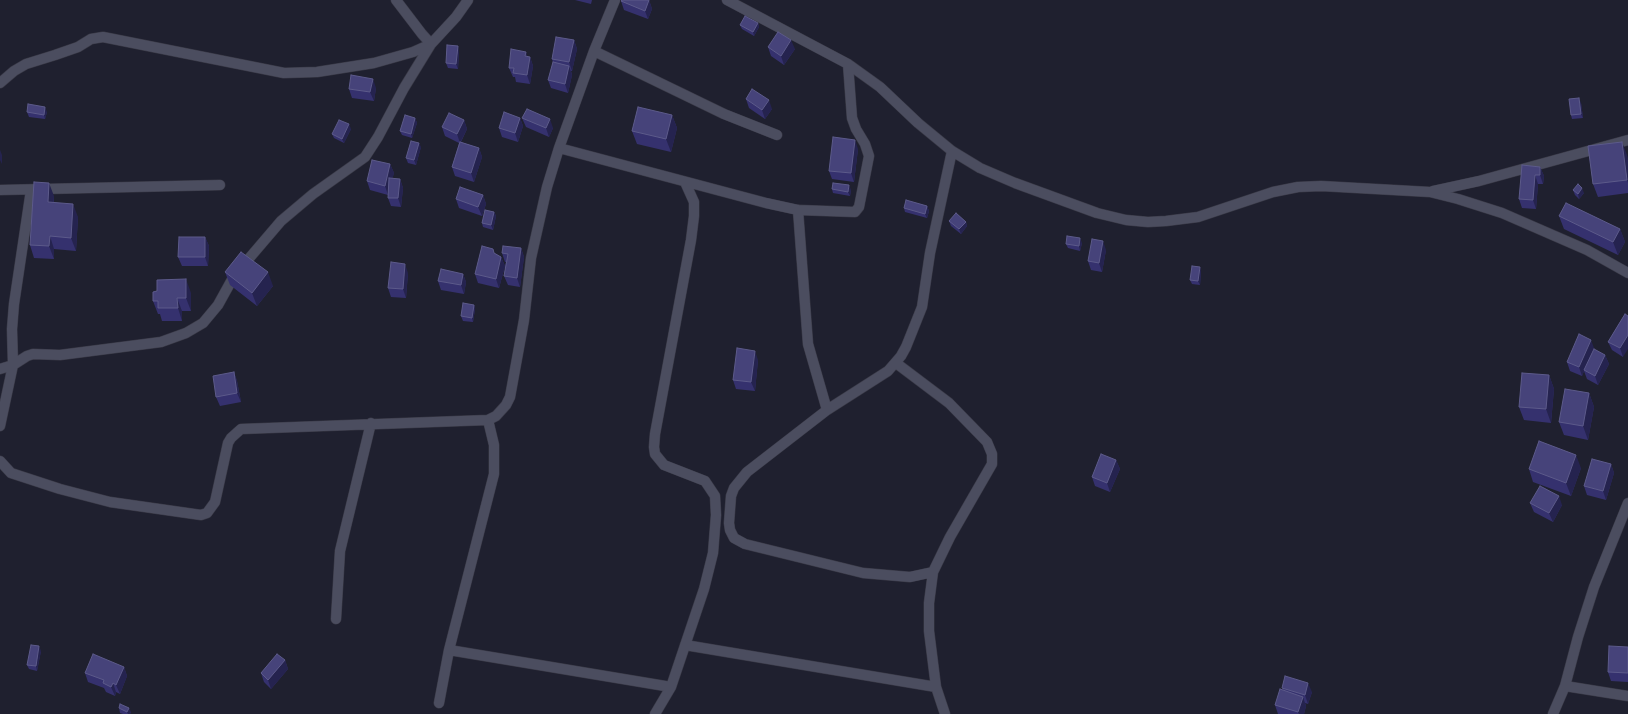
<!DOCTYPE html>
<style>
body{margin:0}
canvas{display:block;background:#1f202f}
</style>
<canvas width="1628" height="714"></canvas>
<script>
const ctx = document.querySelector('canvas').getContext('2d');
ctx.lineJoin = 'round';
function shape(rows) {
  const path = new Path2D();
  for (const r of rows) {
    path.moveTo(r[0], r[1]);
    for (let i = 2; i < r.length; i += 2) path.lineTo(r[i], r[i + 1]);
  }
  return path;
}
function stroke(path, color, width, dash) {
  ctx.strokeStyle = color;
  ctx.lineWidth = width;
  ctx.lineCap = dash ? 'butt' : 'round';
  ctx.setLineDash(dash || []);
  ctx.stroke(path);
}
function paint(path, color) {
  ctx.fillStyle = color;
  ctx.fill(path, 'evenodd');
}
const street = shape([
 [727,0,848,64,880,87,918,123,952,151,980,168,1015,183,1097,213,1126,220,1148,222,1166,221,1198,217,1273,192,1298,187,1321,186,1430,192,1458,199,1502,213,1587,250,1628,273],
 [594,51,724,114,777,135],
 [0,83,14,71,26,64,55,55,78,47,91,39,103,37,284,73,317,72,374,63,413,52,431,44,456,17,468,0],
 [559,148,766,203,798,210,855,212,859,207,869,156,865,144,856,129,852,118,848,64],
 [0,190,220,185],
 [1433,191,1479,181,1628,140],
 [798,210,808,344,827,410],
 [896,363,949,403,987,442,992,454,992,464,950,537,933,572,929,603,929,631,936,687,945,714],
 [0,369,13,365,27,356,33,354,60,355,161,342,186,333,203,323,218,305,234,276,281,221,313,194,365,157,378,137,404,88,431,44,422,34,396,0],
 [0,426,13,365,12,329,14,304,31,190],
 [0,461,11,473,60,489,110,502,201,515,207,513,215,502,228,443,231,438,241,429,488,420,496,416,506,405,510,397,524,320,531,258,547,187,559,148,594,51,615,0],
 [933,572,910,577,863,573,745,544,734,538,730,530,729,523,731,496,734,488,747,472,827,410,888,371,901,356,906,347,922,307,930,253,952,151],
 [336,619,340,551,371,423],
 [685,645,936,687],
 [449,650,671,687],
 [1565,686,1628,696],
 [439,703,449,650,494,474,494,445,488,420],
 [655,714,671,687,704,589,713,553,716,515,715,496,705,481,664,465,655,454,654,447,655,434,691,240,694,216,694,202,685,182],
 [1553,714,1565,686,1578,637,1594,587,1628,503]
]);
const wall = shape([
 [575,0,592,0,591,4],
 [649,0,652,9,648,19,624,10,621,1],
 [758,23,759,27,754,36,742,29,740,25],
 [574,40,577,49,572,71,571,71,572,75,568,93,551,88,548,80,553,62,552,59],
 [768,47,795,49,784,65,771,56],
 [459,51,458,69,448,68,446,63],
 [530,57,533,66,530,84,516,82,515,77,513,77,509,68],
 [376,88,374,101,352,98,349,89],
 [746,99,772,109,765,119,749,108],
 [1581,103,1583,118,1572,119,1571,115],
 [27,112,47,112,45,119,29,117],
 [672,115,677,128,671,152,637,144,632,131],
 [415,118,417,123,412,138,402,135,400,131],
 [520,118,523,126,518,142,502,137,499,128],
 [522,118,553,128,549,137,526,127],
 [464,120,467,129,461,142,479,148,482,157,474,182,455,176,452,167,459,143,445,136,442,127],
 [351,129,344,143,334,138,332,134],
 [421,147,416,165,408,163,406,158],
 [858,149,854,182,832,179,829,171],
 [1627,155,1628,165,1628,193,1598,197,1593,184],
 [390,164,394,173,392,179,400,179,403,188,401,207,391,206,388,198,388,195,370,190,367,181],
 [1540,167,1544,176,1543,184,1538,184,1536,209,1522,208,1519,199],
 [832,189,851,190,850,196,833,193],
 [1573,190,1584,193,1579,199,1575,195],
 [483,195,486,204,482,216,459,208,456,199],
 [54,196,54,203,78,217,76,251,54,249,54,259,34,258,30,245],
 [927,206,929,211,927,218,905,212,904,208],
 [494,212,496,216,493,230,483,227,482,223],
 [1559,216,1620,229,1625,242,1618,255,1564,229],
 [949,221,966,222,967,226,961,234,951,226],
 [205,237,209,246,208,266,182,266,178,257],
 [1082,243,1080,251,1068,248,1066,244],
 [521,248,524,257,520,287,508,285,504,276,506,262,505,262,502,253],
 [1106,250,1102,272,1091,270,1088,261],
 [494,253,501,257,505,266,499,288,478,283,475,274],
 [1201,271,1200,285,1192,284,1190,280],
 [225,272,273,286,257,306,230,285],
 [408,273,406,298,391,297,388,288],
 [463,274,466,282,464,294,441,290,438,281],
 [191,293,191,311,182,311,182,321,162,321,160,314,158,314,153,301],
 [474,305,475,309,473,322,463,321,461,316],
 [1625,314,1623,357,1612,350,1608,342],
 [1594,348,1590,358,1605,355,1609,364,1598,385,1587,379,1584,371,1582,376,1570,371,1567,362],
 [758,360,755,391,736,389,733,380],
 [234,372,237,381,241,402,220,406,216,397],
 [1549,375,1554,389,1551,423,1524,420,1519,407],
 [1589,393,1594,407,1588,440,1564,435,1559,422],
 [1116,460,1120,469,1110,492,1095,486,1092,477],
 [1611,464,1614,473,1606,500,1587,495,1584,486],
 [1581,468,1571,496,1533,482,1529,469],
 [1530,503,1562,505,1553,522,1534,512],
 [1628,647,1628,682,1611,681,1608,672],
 [41,651,37,671,29,669,27,665],
 [285,660,288,669,271,689,264,682,261,673],
 [124,667,127,676,120,694,116,692,115,696,106,692,104,688,88,682,85,673],
 [1282,688,1312,692,1308,704,1305,703,1306,706,1304,714,1278,714,1275,705,1283,690],
 [119,708,131,712,130,714,123,714,120,713]
]);
const shadedWall = shape([
 [649,0,652,9,648,19,645,11],
 [758,23,759,27,754,36,753,32],
 [574,40,577,49,572,71,569,62],
 [791,40,795,49,784,65,781,56],
 [458,46,459,51,458,69,456,64],
 [526,52,529,61,530,57,533,66,530,84,527,75,525,56],
 [569,66,572,75,568,93,565,84],
 [373,79,376,88,374,101,370,92],
 [1579,98,1581,103,1583,118,1581,114],
 [769,100,772,109,765,119,762,110],
 [45,107,47,112,45,119,44,115],
 [672,115,677,128,671,152,666,139],
 [415,118,417,123,412,138,411,134],
 [520,118,523,126,518,142,515,133],
 [550,119,553,128,549,137,546,128],
 [464,120,467,129,460,143,457,134],
 [349,124,351,129,344,143,342,139],
 [855,140,858,149,854,182,851,173],
 [1622,142,1627,155,1628,165,1628,183,1627,180],
 [419,143,421,147,416,165,414,160],
 [479,148,482,157,474,182,471,173],
 [0,150,2,155,2,164,0,160],
 [390,164,394,173,388,195,385,186],
 [1540,167,1544,176,1543,184,1540,175],
 [1535,175,1538,184,1536,209,1533,200],
 [400,179,403,188,401,207,398,198],
 [49,183,54,196,53,216,48,202],
 [849,185,851,190,850,196,848,192],
 [1582,188,1584,193,1579,199,1578,194],
 [483,195,486,204,482,216,478,207],
 [73,204,78,217,76,251,71,238],
 [927,206,929,211,927,218,925,214],
 [494,212,496,216,493,230,491,225],
 [966,222,967,226,961,234,959,229],
 [1620,229,1625,242,1618,255,1613,242],
 [50,236,54,249,54,259,49,246],
 [205,237,209,246,208,266,205,257],
 [1080,238,1082,243,1080,251,1079,246],
 [1103,241,1106,250,1102,272,1099,263],
 [521,248,524,257,520,287,517,278],
 [501,257,505,266,499,288,496,279],
 [405,264,408,273,406,298,403,289],
 [1200,267,1201,271,1200,285,1198,281],
 [268,272,273,286,257,306,252,293],
 [463,274,466,282,464,294,461,285],
 [186,279,191,293,191,311,186,298],
 [177,298,182,311,182,321,178,308],
 [474,305,475,309,473,322,472,318],
 [1628,335,1628,349,1623,357,1620,348],
 [1591,340,1594,348,1582,376,1579,367],
 [755,351,758,360,755,391,751,382],
 [1605,355,1609,364,1598,385,1595,376],
 [234,372,237,381,241,402,237,393],
 [1549,375,1554,389,1551,423,1546,409],
 [1589,393,1594,407,1588,440,1583,426],
 [1576,455,1581,468,1571,496,1566,483],
 [1116,460,1120,469,1110,492,1107,483],
 [1611,464,1614,473,1606,500,1603,491],
 [1559,496,1562,505,1553,522,1549,513],
 [39,646,41,651,37,671,36,666],
 [285,660,288,669,271,689,268,680],
 [124,667,127,676,120,694,116,685],
 [113,683,116,692,115,696,111,687],
 [1308,683,1312,692,1308,704,1305,695],
 [1303,697,1306,706,1304,714,1299,714,1298,712],
 [129,708,131,712,130,714,128,714,127,712]
]);
const building = shape([
 [622,0,649,0,645,11,621,1,622,0],
 [745,16,758,23,753,32,740,25,745,16],
 [778,32,791,40,781,56,768,47,778,32],
 [556,37,574,40,569,62,552,59,556,37],
 [447,45,458,46,456,64,446,63,447,45],
 [511,49,526,52,525,56,530,57,527,75,513,73,514,68,509,68,511,49],
 [553,62,569,66,565,84,548,80,553,62],
 [351,75,373,79,370,92,349,89,351,75],
 [752,89,769,100,762,110,746,99,752,89],
 [1579,98,1581,114,1571,115,1569,99,1579,98],
 [28,104,45,107,44,115,27,112,28,104],
 [638,107,672,115,666,139,632,131,638,107],
 [527,109,550,119,546,128,522,118,527,109],
 [504,112,520,118,515,133,499,128,504,112],
 [449,113,464,120,457,134,442,127,449,113],
 [405,115,415,118,411,134,400,131,405,115],
 [339,120,349,124,342,139,332,134,339,120],
 [833,137,855,140,851,173,829,171,833,137],
 [411,141,419,143,414,160,406,158,411,141],
 [460,142,479,148,471,173,452,167,460,142],
 [1622,142,1627,180,1593,184,1588,146,1622,142],
 [372,160,390,164,385,186,367,181,372,160],
 [1522,165,1540,167,1540,175,1535,175,1533,200,1519,199,1522,165],
 [389,178,400,179,398,198,388,198,389,178],
 [34,182,49,183,48,202,73,204,71,238,50,236,49,246,30,245,34,182],
 [833,183,849,185,848,192,832,189,833,183],
 [1578,184,1582,188,1578,194,1573,190,1578,184],
 [460,187,483,195,478,207,456,199,460,187],
 [906,200,927,206,925,214,904,208,906,200],
 [1566,203,1620,229,1613,242,1559,216,1566,203],
 [485,210,494,212,491,225,482,223,485,210],
 [956,213,966,222,959,229,949,221,956,213],
 [1067,236,1080,238,1079,246,1066,244,1067,236],
 [179,237,205,237,205,257,178,257,179,237],
 [1092,239,1103,241,1099,263,1088,261,1092,239],
 [482,246,493,249,494,253,501,257,496,279,475,274,482,246],
 [503,246,521,248,517,278,504,276,508,254,502,253,503,246],
 [241,252,268,272,252,293,225,272,241,252],
 [391,262,405,264,403,289,388,288,391,262],
 [1192,266,1200,267,1198,281,1190,280,1192,266],
 [441,269,463,274,461,285,438,281,441,269],
 [186,279,186,298,177,298,178,308,158,308,158,301,153,301,153,292,157,291,157,280,186,279],
 [463,303,474,305,472,318,461,316,463,303],
 [1625,314,1628,316,1628,335,1620,348,1608,342,1625,314],
 [1579,334,1591,340,1579,367,1567,362,1579,334],
 [737,348,755,351,751,382,733,380,737,348],
 [1594,349,1605,355,1595,376,1584,370,1594,349],
 [234,372,237,393,216,397,213,376,234,372],
 [1522,373,1549,375,1546,409,1519,407,1522,373],
 [1565,389,1589,393,1583,426,1559,422,1565,389],
 [1539,441,1576,455,1566,483,1529,469,1539,441],
 [1101,454,1116,460,1107,483,1092,477,1101,454],
 [1592,459,1611,464,1603,491,1584,486,1592,459],
 [1540,486,1559,496,1549,513,1530,503,1540,486],
 [31,645,39,646,36,666,27,665,31,645],
 [1609,646,1628,647,1628,673,1608,672,1609,646],
 [93,654,124,667,116,685,113,683,111,687,103,683,104,680,85,673,93,654],
 [277,654,285,660,268,680,261,673,277,654],
 [1285,676,1308,683,1305,695,1282,688,1285,676],
 [1280,689,1303,697,1298,712,1275,705,1280,689],
 [120,704,129,708,127,712,119,708,120,704]
]);
stroke(street, '#3a3a47', 11);
stroke(street, '#4b4d5f', 10);
paint(wall, '#35316e');
paint(shadedWall, '#25234f');
paint(building, '#46437a');
stroke(building, '#5c5a8a', 1);
</script>
